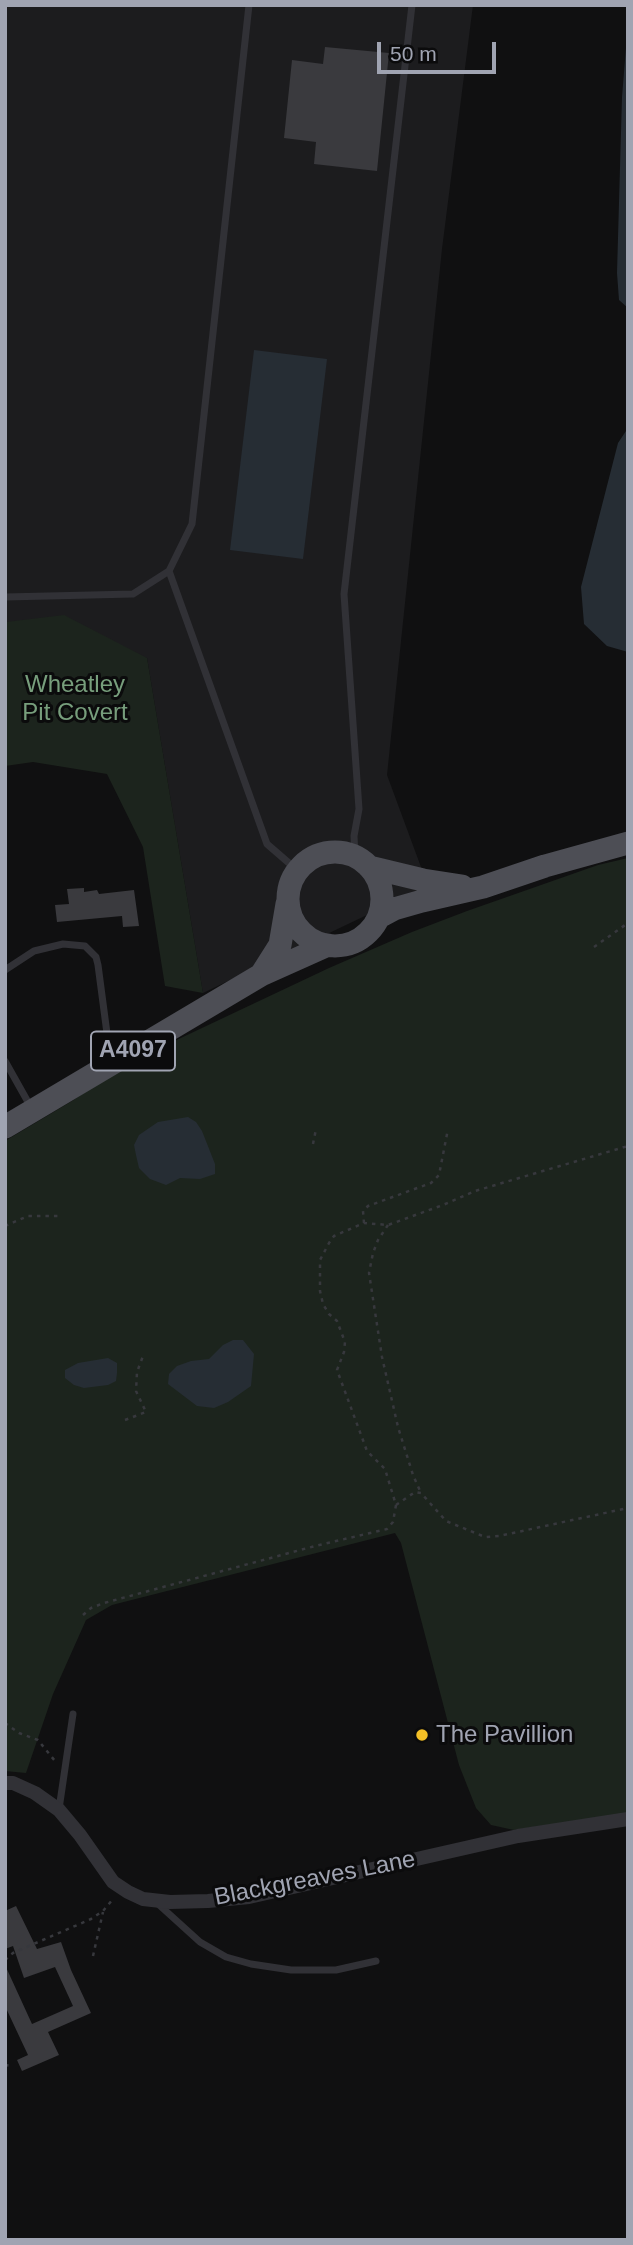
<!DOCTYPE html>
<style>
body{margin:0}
#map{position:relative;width:633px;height:2245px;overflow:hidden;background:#101011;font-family:Helvetica,sans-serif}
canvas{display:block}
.frame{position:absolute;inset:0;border:7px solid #a0a4b2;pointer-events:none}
.scale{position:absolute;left:377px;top:42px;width:119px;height:32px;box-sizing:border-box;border:4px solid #a0a4b2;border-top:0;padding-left:9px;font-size:21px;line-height:24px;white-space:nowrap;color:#a0a4b2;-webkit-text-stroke:5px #0b0b0c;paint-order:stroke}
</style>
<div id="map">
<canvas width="633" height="2245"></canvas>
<div class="frame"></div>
<div class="scale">50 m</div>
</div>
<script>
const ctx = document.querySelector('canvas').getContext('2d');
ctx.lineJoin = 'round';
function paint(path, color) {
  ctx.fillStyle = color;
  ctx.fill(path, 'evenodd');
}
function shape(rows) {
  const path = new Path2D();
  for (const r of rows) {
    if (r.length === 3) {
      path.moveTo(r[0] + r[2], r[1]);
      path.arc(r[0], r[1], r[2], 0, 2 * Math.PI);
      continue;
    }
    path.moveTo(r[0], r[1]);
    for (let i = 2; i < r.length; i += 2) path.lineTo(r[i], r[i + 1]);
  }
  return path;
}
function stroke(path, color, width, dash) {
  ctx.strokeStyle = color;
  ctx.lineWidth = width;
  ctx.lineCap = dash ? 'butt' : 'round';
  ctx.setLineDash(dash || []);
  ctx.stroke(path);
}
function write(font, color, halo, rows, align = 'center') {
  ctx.font = font + ' Helvetica,sans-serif';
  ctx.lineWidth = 6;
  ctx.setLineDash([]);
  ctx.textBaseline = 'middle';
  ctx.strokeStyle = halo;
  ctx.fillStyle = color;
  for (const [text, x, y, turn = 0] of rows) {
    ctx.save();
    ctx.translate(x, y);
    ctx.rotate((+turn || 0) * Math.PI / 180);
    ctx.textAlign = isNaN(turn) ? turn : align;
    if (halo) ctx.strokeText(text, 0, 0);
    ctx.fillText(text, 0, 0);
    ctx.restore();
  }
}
const built = shape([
 [5,5,473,5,442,249,387,775,428,886,203,993,147,658,5,640]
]);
const green = shape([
 [64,615,147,658,203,993,165,986,143,847,107,774,33,762,5,766,6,622],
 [628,858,628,1813,514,1830,491,1825,476,1808,459,1765,401,1543,395,1533,112,1605,86,1620,53,1694,26,1773,5,1771,5,1141,72,1101,130,1062,329,968,412,932,467,911,598,865]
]);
const water = shape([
 [628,23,628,308,619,300,617,273,622,97],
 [254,350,327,359,303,559,230,550],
 [628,428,628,652,607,646,584,624,581,587,618,443],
 [188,1117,196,1122,202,1131,215,1164,215,1174,200,1179,180,1178,166,1185,150,1179,139,1168,136,1155,134,1145,139,1135,158,1122],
 [233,1340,243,1340,254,1354,251,1386,228,1402,214,1408,197,1406,168,1384,169,1374,177,1366,191,1361,209,1359,223,1345],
 [108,1358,117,1363,117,1373,116,1381,108,1385,84,1388,74,1385,65,1378,65,1370,78,1363]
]);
const building = shape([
 [325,47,389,53,377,171,314,164,316,142,284,138,292,60,323,64],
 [84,888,84,892,97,890,99,894,134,890,139,926,123,927,122,916,57,922,55,905,69,904,67,889],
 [16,1906,37,1949,61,1942,71,1970,91,2013,48,2032,59,2055,22,2071,17,2060,28,2055,5,2006,5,1965,32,2024,73,2006,55,1967,24,1978,13,1946,5,1949,5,1911]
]);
const path = shape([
 [594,947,628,923],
 [313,1144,316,1129],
 [364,1223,363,1211,368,1206,431,1183,439,1175,448,1129],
 [388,1225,378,1240,373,1253,369,1273,382,1357,398,1427,413,1475,421,1493],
 [5,1226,28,1216,61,1216],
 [125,1420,146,1412,136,1391,137,1372,143,1356],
 [396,1505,415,1492,421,1493,446,1521,485,1537,499,1536,628,1508],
 [83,1615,91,1608,104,1603,315,1546,387,1529,393,1522,396,1505,385,1469,367,1451,337,1370,344,1352,345,1342,337,1321,329,1314,323,1304,320,1291,320,1260,329,1243,334,1236,364,1223,388,1225,443,1205,475,1191,628,1146],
 [5,1723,19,1733,38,1740,55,1761],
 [93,1956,103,1912],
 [5,1960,13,1953,91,1919,103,1911,113,1899],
 [5,2065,13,2066]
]);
const service = shape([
 [169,571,267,844,297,870],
 [5,597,133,594,169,571,192,524,249,5],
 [355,856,354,836,359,809,344,594,412,5],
 [5,970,34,951,63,944,85,946,96,957,98,965,108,1041,112,1058],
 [5,1061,28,1102,32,1105],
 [59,1809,73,1714],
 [157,1903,200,1942,226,1957,251,1964,291,1970,336,1970,376,1961]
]);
const minor = shape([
 [5,1783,13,1783,35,1793,59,1810,80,1835,113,1882,128,1892,143,1899,170,1902,208,1901,249,1897,518,1836,628,1819]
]);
const primary = shape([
 [335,899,47],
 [369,867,423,880,462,886],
 [379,917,394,909,422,901,483,887,545,866,628,843],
 [261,975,280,945,287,904],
 [5,1127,261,975,328,945]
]);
const markers = [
 [422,1735,7,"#f3bf26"]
];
const shields = [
 [133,1051,84]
];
const shieldNames = [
 ["A4097",133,1051]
];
const parkNames = [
 ["Wheatley",75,685],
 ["Pit Covert",75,713]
];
const poiNames = [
 ["The Pavillion",436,1735]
];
const streetNames = [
 ["Blackgreaves Lane",315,1879,-11]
];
paint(built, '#1c1c1e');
paint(green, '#1c241d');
paint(water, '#262d34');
paint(building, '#3a3a3e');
stroke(path, '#37383d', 2.5, [3.5, 5]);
stroke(service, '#313136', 7);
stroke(minor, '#313136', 14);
stroke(primary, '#4d4e55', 23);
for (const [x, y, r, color] of markers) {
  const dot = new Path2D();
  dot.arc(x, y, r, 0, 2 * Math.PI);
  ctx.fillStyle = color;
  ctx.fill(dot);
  stroke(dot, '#0b0b0c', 2.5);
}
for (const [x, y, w] of shields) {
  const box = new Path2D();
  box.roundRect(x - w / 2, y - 19.5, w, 39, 5);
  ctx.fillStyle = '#0b0b0c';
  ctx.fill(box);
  stroke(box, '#a0a4b2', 2);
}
write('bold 23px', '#a0a4b2', null, shieldNames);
write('24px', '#779e7c', '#0b0b0c', parkNames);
write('24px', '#a0a4b2', '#0b0b0c', poiNames, 'left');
write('24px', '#a0a4b2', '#0b0b0c', streetNames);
</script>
